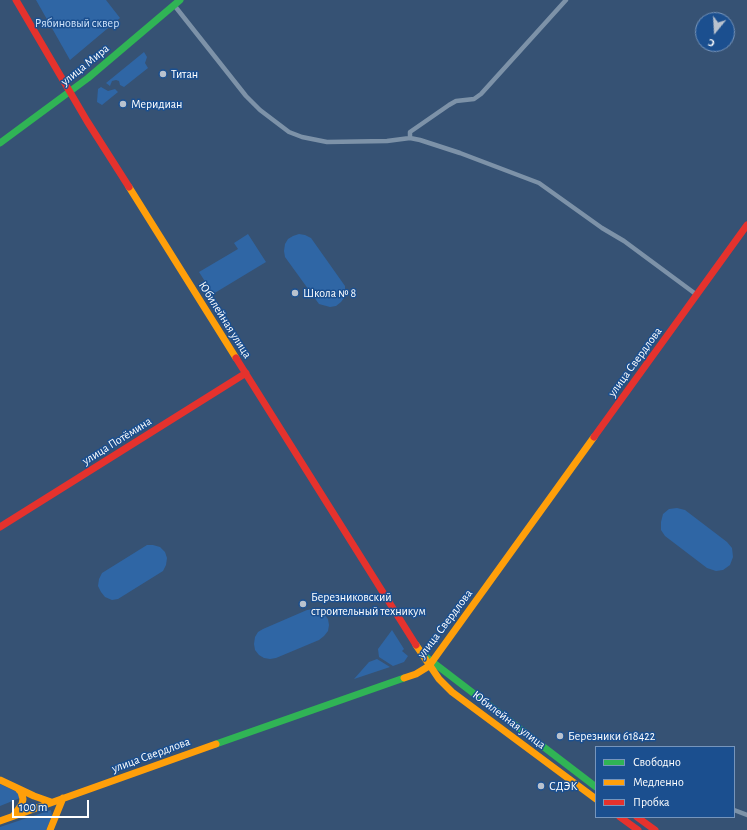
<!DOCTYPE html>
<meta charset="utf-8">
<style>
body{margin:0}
#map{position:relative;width:747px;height:830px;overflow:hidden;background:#365274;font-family:"Alegreya Sans",sans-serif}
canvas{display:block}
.legend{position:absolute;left:595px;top:746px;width:140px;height:72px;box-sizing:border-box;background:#1b4f8f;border:1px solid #7695bc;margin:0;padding:5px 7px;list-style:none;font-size:12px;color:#fff}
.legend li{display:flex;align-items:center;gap:8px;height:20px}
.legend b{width:20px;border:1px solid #7695bc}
.north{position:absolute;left:695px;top:12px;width:40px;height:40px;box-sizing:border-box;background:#1b4f8f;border:1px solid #7695bc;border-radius:50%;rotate:198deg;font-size:11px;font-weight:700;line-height:16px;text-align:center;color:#fff}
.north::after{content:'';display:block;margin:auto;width:14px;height:18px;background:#b9c2ce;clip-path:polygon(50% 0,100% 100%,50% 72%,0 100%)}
.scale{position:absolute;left:12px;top:800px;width:77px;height:18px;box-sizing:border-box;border:2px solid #fff;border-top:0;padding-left:5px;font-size:12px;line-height:14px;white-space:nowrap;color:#fff;-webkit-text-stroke:3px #1b4f8f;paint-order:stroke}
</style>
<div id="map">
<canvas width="747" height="830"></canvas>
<ul class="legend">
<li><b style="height:5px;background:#30b455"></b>Свободно</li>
<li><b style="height:5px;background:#ff9f0a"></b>Медленно</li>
<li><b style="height:5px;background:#e5322d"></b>Пробка</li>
</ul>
<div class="north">С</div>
<div class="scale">100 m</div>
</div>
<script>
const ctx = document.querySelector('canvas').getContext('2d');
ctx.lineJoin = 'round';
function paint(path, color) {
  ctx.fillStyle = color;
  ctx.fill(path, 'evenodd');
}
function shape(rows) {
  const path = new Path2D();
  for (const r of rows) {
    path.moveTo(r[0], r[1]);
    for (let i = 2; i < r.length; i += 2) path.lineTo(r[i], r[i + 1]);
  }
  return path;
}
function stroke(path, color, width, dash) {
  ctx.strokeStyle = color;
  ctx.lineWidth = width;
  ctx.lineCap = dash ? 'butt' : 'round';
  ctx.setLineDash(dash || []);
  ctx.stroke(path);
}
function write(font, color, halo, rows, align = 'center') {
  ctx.font = font + ' "Alegreya Sans",sans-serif';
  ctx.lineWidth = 3;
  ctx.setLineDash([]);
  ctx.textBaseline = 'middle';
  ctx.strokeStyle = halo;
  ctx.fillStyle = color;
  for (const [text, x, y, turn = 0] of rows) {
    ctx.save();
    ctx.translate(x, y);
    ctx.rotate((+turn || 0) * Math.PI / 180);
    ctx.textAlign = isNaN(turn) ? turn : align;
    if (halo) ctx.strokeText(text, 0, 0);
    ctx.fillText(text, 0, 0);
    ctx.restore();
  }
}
const green = shape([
 [36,0,106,0,120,18,70,60],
 [144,52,147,57,145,63,148,68,124,87,120,85,119,81,116,80,112,81,110,86,106,83],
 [101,87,108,91,115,89,118,92,102,105,97,102,98,89],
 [248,234,266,262,213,294,199,272,238,249,234,243],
 [299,234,305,235,311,238,345,286,345,292,344,298,341,302,336,306,330,307,319,304,285,257,284,251,285,244,288,239,293,236],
 [677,508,685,510,727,542,732,548,733,557,730,565,723,570,716,571,707,568,665,536,661,530,661,522,663,514,669,509],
 [147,545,153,545,160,547,165,552,167,558,166,565,163,571,118,599,112,600,105,597,101,592,98,586,99,579,102,573],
 [313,609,319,610,324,614,328,619,329,625,328,631,324,636,319,640,276,658,270,659,264,658,259,655,255,650,254,644,255,637,258,632,263,629,307,610],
 [392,630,404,649,402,651,408,656,404,662,393,666,379,657,378,649],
 [377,659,390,667,354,679,369,662],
 [0,784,19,793,20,798,0,806],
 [51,810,52,816,46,830,0,830,0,827]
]);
const street = shape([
 [174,5,246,96,260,110,289,132,302,137,327,142,387,141,410,138,420,140,460,153,539,183,602,228,624,241,697,295],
 [410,138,410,132,449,105,456,101,474,99,481,94,566,0],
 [734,810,747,815]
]);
const fast = shape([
 [0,143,88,78,180,0],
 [426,657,596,787],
 [216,744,404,678]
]);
const slow = shape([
 [129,187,236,358],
 [416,645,439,679,452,692,596,799],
 [404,678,416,674,429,666,594,437],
 [0,780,34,796,51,802],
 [14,815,22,804,23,799,21,792,19,790],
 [0,821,216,744],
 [50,830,63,798]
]);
const jam = shape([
 [16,0,87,121,129,187],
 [236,358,416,645],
 [594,437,747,225],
 [0,527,246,373],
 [620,817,638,830],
 [637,817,655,830]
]);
const markers = [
 [163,74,4,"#b9c2ce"],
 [123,104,4,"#b9c2ce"],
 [295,293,4,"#b9c2ce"],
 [303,604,4,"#b9c2ce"],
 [560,736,4,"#b9c2ce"],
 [541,786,4,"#b9c2ce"]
];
const parkNames = [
 ["Рябиновый сквер",77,23]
];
const streetNames = [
 ["улица Мира",85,65,-39],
 ["Юбилейная улица",225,320,58],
 ["улица Свердлова",635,362,-54],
 ["улица Потёмина",117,441,-32],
 ["улица Свердлова",445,624,-53],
 ["Юбилейная улица",509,720,37],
 ["улица Свердлова",151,755,-20]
];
const poiNames = [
 ["Титан",171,74],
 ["Меридиан",131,104],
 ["Школа № 8",303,293],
 ["Березниковский",311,597],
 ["строительный техникум",311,611],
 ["Березники 618422",568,736],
 ["СДЭК",549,786]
];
paint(green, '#2f66a5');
stroke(street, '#7d92a8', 4.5);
stroke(fast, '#30b455', 7);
stroke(slow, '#ff9f0a', 7);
stroke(jam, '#e5322d', 7);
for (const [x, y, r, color] of markers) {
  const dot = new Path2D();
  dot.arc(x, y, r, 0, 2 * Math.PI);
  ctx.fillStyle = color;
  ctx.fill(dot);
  stroke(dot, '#1b4f8f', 1.5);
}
write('12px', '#cfe3fa', '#1b4f8f', parkNames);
write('12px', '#fff', '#1b4f8f', streetNames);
write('12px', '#fff', '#1b4f8f', poiNames, 'left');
</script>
